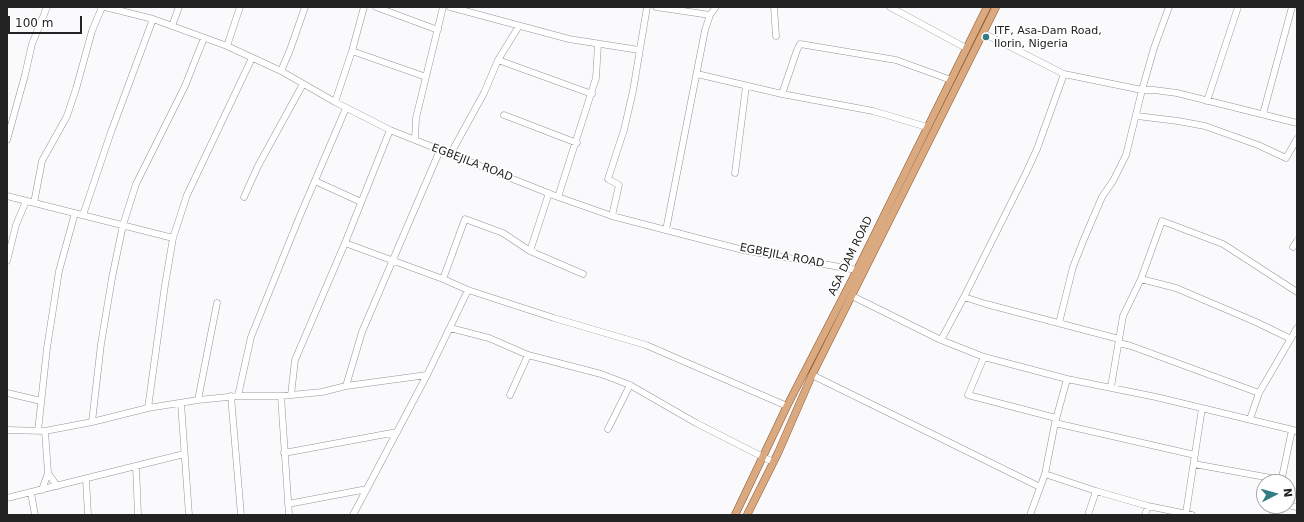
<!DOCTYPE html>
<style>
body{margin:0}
#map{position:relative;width:1304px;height:522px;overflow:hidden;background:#fafafd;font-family:"DejaVu Sans",sans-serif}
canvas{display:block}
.frame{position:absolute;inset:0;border:8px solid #232324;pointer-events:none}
.north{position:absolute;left:1256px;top:474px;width:40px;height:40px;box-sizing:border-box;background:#fff;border:1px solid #a7a7a7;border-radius:50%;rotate:84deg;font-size:11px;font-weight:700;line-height:16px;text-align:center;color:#232324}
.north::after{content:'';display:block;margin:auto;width:14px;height:18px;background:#347b85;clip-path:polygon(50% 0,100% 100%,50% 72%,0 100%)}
.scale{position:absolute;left:8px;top:16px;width:74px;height:18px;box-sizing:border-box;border:2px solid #232324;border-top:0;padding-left:5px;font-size:12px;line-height:14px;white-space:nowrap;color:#232324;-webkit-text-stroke:3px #fff;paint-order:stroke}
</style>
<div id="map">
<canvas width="1304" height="522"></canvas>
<div class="frame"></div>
<div class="north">N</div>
<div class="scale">100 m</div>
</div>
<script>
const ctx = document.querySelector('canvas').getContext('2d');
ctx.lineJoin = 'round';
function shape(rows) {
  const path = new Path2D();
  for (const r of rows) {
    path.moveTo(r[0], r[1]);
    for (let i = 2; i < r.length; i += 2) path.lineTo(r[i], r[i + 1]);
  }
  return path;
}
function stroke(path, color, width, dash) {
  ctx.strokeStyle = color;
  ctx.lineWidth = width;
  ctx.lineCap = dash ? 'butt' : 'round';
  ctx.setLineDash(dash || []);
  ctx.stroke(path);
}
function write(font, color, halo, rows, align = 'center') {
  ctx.font = font + ' "DejaVu Sans",sans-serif';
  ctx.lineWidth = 3.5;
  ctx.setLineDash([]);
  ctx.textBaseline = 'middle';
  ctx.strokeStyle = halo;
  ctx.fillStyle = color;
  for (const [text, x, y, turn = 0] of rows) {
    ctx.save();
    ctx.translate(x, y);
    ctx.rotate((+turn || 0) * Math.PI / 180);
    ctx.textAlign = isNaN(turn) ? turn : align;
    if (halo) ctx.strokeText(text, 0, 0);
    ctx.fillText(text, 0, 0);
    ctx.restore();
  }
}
const minor = shape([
 [105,7,153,19,227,46,281,71,335,102,390,130,558,197,612,216,743,250,857,270],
 [376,7,438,30],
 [450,7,569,39,639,50],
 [656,7,710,15],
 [774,7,776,36],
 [890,7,966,48],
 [172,26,179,7],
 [983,33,1064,74,1142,90,1154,90,1177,93,1297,123],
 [227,46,240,7],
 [352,51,426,77],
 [498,60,519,26],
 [281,71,290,50,305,7],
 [697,74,782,94,873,111,927,127],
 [782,94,797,50,800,44,896,60,951,80],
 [1207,101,1238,7],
 [335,102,352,51,364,7],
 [1263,114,1292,7],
 [504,115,577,143],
 [1137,116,1178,121,1205,126,1258,145,1286,158,1297,139],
 [7,140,25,75,32,44,47,7],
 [415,140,416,118,443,7],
 [451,153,484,93,498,60,592,94],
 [735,173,746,86],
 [315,181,361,202],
 [7,196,173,238],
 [244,197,258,166,303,84],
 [558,197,596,78,598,44],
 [34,203,42,161,67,116,76,89,92,31,102,7],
 [83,215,111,132,153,19],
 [612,216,619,185,608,179,624,130,633,91,647,7],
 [666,230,705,30,710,15,716,7],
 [345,243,443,279,468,290,554,318,646,345,787,406],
 [1293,247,1297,241],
 [530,251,549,193],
 [7,261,16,225,26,201],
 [443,279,465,219,503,233,530,251,583,274],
 [1141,279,1176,288,1256,322,1291,339],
 [852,296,941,340,984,357,1067,379,1156,397,1297,431],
 [964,297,986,304,1119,339],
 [1059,323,1073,267,1084,239,1102,197,1113,181,1126,155,1142,90,1154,48,1169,7],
 [450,328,489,338,528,355,601,374,630,385,696,423,773,462],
 [941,340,964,297,1026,173,1037,149,1064,74],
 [1119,343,1131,346,1259,393],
 [984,357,968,395,1056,418],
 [812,375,1040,487],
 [346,386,362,332,440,150],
 [1111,387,1123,316,1141,279,1162,221,1223,244,1297,292],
 [7,393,41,401],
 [291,395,295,360,345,243,390,130],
 [510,395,528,355],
 [231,396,241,515],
 [238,396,251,337,299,218,346,108],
 [281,396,289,515],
 [198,400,217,303],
 [181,403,189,515],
 [148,408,165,285,173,238,187,195,252,58],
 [1250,419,1259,393,1297,328],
 [92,422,101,344,112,278,123,225,136,184,185,86,204,38],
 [1055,423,1195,455],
 [608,429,630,385],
 [7,430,45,431,92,422,148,408,198,400,238,396,281,396,322,392,346,386,427,375],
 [38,431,47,348,59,271,75,213],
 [284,453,397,432],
 [1194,464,1282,480],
 [136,466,138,515],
 [48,473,57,486],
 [1045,474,1096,491,1148,506,1192,515],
 [86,479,88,515],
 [1281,482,1292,430],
 [42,490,48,473,45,431],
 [31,493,35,515],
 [7,498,184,454],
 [288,504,367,489],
 [1288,505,1297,507],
 [1186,513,1202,408],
 [353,515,427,375,468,290],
 [1030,515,1045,474,1055,423,1067,379],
 [1088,515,1096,491],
 [1145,515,1148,506],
 [1273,515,1276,506]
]);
const major = shape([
 [735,515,787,406,857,270,987,7],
 [747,515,778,453,812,375,996,7]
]);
const markers = [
 [986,37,4,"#347b85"]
];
const poiNames = [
 ["ITF, Asa-Dam Road,",994,31],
 ["Ilorin, Nigeria",994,44]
];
const streetNames = [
 ["EGBEJILA ROAD",472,163,21],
 ["EGBEJILA ROAD",782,256,11],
 ["ASA DAM ROAD",851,256,-64]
];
stroke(minor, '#959598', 7);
stroke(major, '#8a5429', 8);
stroke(minor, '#fff', 6);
stroke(major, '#daa980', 7);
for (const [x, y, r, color] of markers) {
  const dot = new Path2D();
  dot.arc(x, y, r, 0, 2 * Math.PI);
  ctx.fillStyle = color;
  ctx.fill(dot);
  stroke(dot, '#fff', 1.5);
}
write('11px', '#232324', '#fff', poiNames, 'left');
write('11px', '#232324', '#fff', streetNames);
</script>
